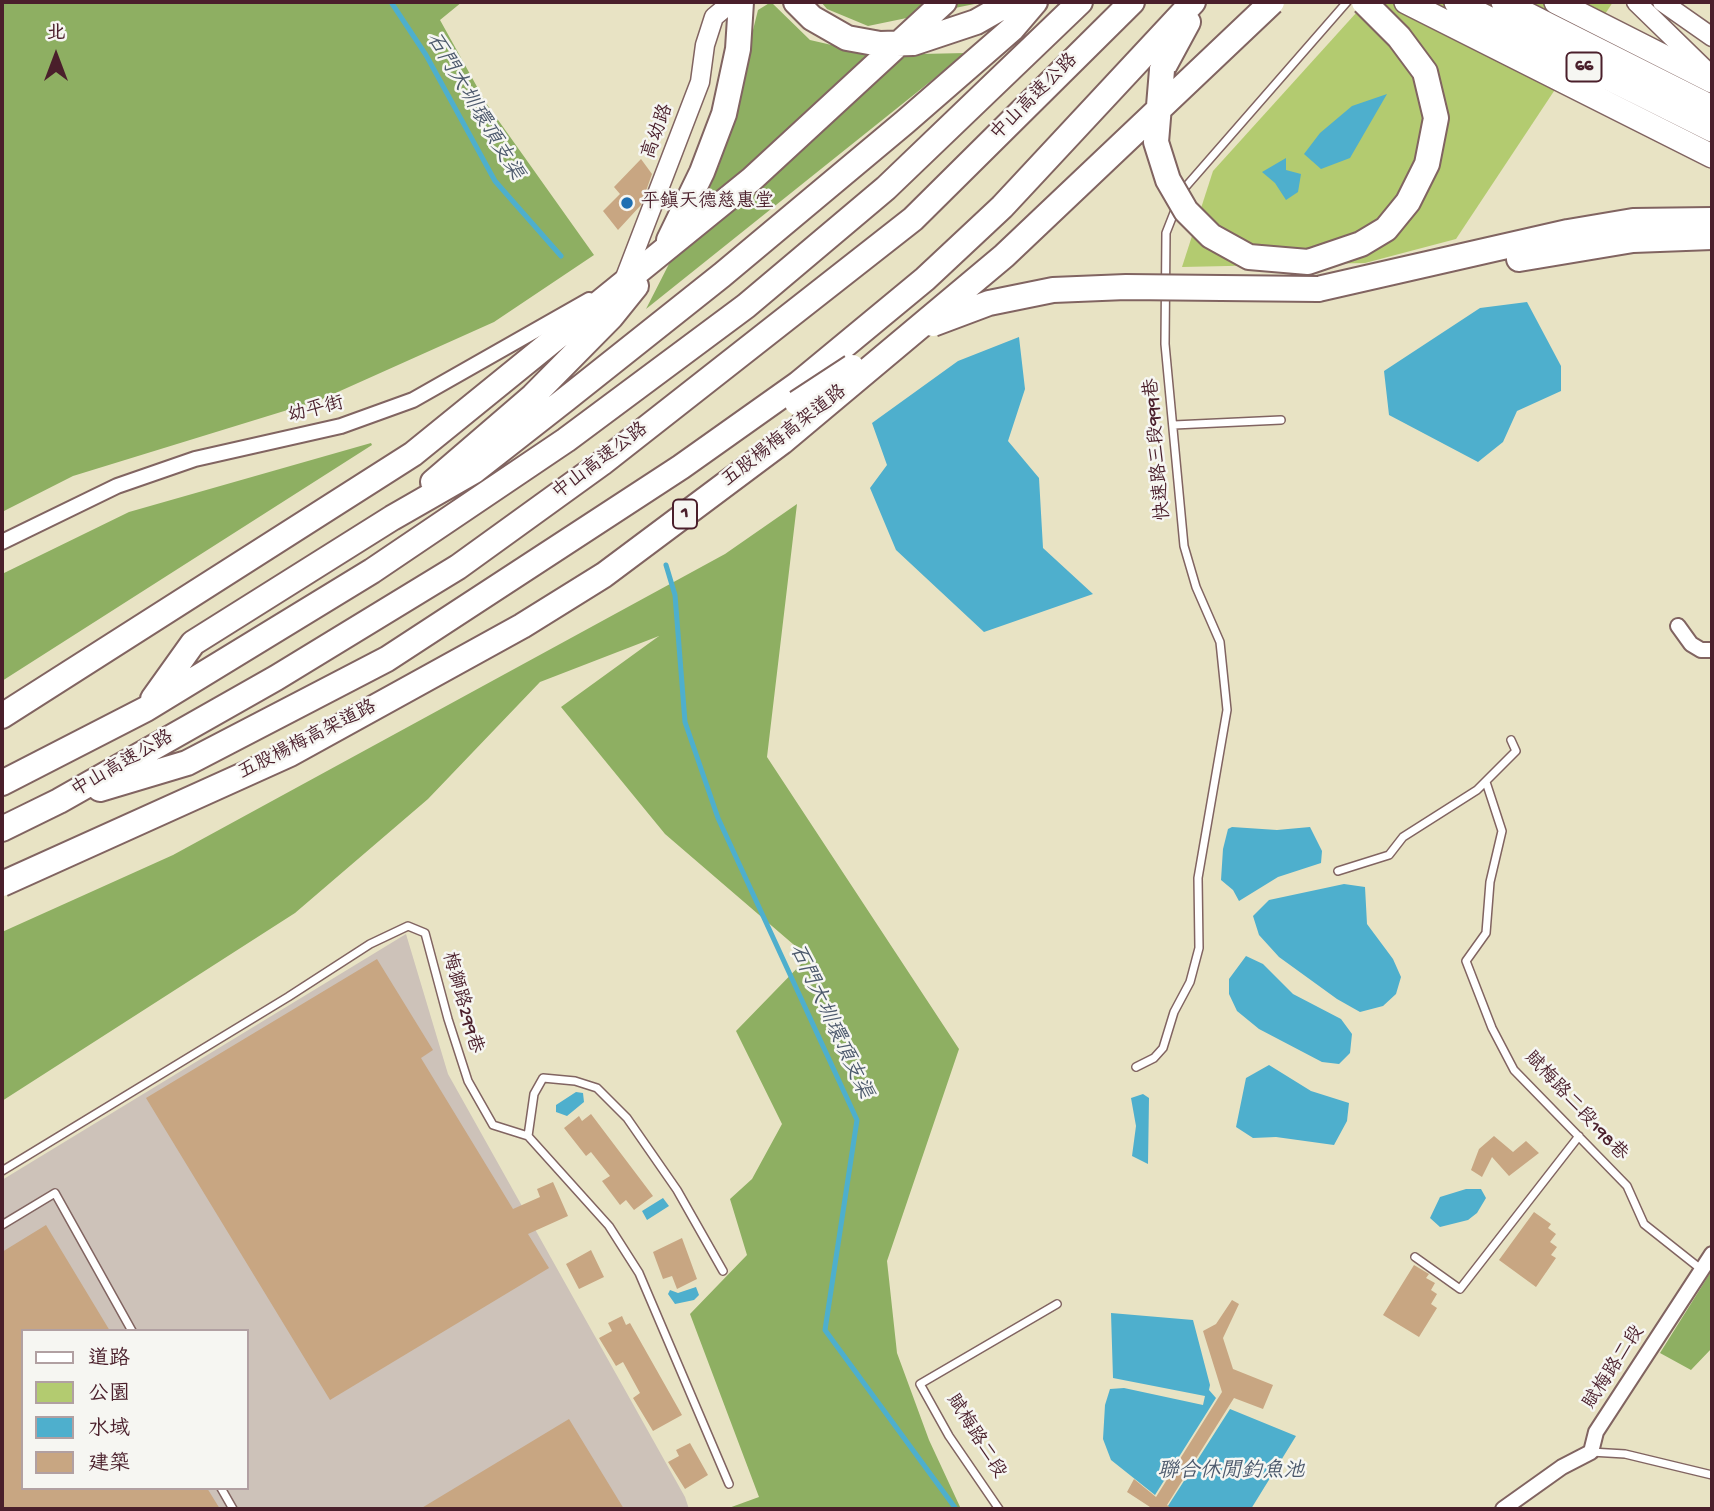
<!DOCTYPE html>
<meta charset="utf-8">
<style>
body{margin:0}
#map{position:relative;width:1714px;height:1511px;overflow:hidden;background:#e8e3c4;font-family:"Gochi Hand","LXGW WenKai TC",sans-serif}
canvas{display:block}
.frame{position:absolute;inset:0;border:4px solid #4a1f2b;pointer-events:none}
.legend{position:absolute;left:21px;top:1329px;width:228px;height:161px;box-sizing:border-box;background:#f6f6f2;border:2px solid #b1a0a2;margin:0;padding:9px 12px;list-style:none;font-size:21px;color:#4a1f2b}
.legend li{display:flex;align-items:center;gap:14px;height:35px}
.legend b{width:35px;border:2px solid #b1a0a2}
.north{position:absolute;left:21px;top:21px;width:70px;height:70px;-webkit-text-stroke:5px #f6f6f2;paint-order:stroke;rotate:0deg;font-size:19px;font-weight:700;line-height:28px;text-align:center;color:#4a1f2b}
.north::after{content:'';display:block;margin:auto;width:24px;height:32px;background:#4a1f2b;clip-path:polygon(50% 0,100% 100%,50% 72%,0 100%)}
</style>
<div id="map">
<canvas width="1714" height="1511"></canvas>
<div class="frame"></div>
<ul class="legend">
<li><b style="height:9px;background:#fff"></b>道路</li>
<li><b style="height:19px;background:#b3cb70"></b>公園</li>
<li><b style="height:19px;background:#4eafcd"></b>水域</li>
<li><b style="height:19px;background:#c8a682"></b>建築</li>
</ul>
<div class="north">北</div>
</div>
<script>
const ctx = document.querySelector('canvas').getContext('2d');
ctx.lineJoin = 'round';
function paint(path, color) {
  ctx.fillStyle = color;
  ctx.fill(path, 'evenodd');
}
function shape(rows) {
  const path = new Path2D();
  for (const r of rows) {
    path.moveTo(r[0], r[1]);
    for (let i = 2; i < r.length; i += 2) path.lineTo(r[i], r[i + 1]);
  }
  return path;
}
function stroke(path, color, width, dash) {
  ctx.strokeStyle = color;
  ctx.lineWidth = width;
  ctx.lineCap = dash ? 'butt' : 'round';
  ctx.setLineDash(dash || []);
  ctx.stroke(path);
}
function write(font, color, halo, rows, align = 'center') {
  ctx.font = font + ' "Gochi Hand","LXGW WenKai TC",sans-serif';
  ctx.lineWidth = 5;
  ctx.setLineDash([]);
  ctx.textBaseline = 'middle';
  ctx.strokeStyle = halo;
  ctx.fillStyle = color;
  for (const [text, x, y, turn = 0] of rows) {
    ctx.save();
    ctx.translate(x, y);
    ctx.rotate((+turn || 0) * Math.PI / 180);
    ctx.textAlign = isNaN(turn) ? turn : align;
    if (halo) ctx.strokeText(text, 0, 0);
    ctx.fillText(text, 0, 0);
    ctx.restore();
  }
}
const industrial = shape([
 [406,934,448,1074,685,1497,689,1509,2,1509,2,1180],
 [23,1331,247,1331,247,1488,23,1488]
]);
const green = shape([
 [1366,2,1613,2,1456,239,1365,263,1182,267,1213,171]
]);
const forest = shape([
 [2,2,462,2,440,20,486,103,594,255,494,322,320,400,73,476,2,512],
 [771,2,810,40,875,55,966,53,646,309,719,166,758,10],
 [821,2,984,2,868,26,827,9],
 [371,443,372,445,2,681,2,574,129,512],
 [797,504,767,757,959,1049,887,1261,897,1353,929,1440,961,1509,726,1509,759,1497,690,1314,747,1255,730,1199,752,1179,782,1124,736,1031,808,957,665,834,561,707,659,636,540,682,428,799,295,913,2,1101,2,932,173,855,725,554],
 [1712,1270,1712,1348,1691,1370,1660,1353]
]);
const water = shape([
 [1387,94,1350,158,1321,169,1304,154,1320,133,1352,106],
 [1286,158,1286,170,1301,174,1298,192,1286,200,1275,183,1262,172],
 [1527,302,1561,366,1561,391,1517,411,1503,442,1478,462,1389,415,1384,371,1480,308],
 [1019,337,1025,389,1008,441,1039,478,1043,548,1093,594,984,632,896,550,870,488,887,465,872,423,958,361],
 [1232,827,1277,830,1310,827,1322,851,1321,863,1278,877,1239,901,1233,890,1221,880,1223,849,1228,829],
 [1344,884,1365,887,1367,924,1393,959,1401,977,1396,994,1383,1006,1360,1012,1337,999,1279,957,1259,935,1253,916,1269,900],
 [1246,956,1263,964,1293,994,1341,1019,1352,1034,1350,1053,1339,1064,1322,1062,1259,1029,1237,1011,1229,994,1229,979],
 [1269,1065,1311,1091,1349,1103,1347,1121,1334,1145,1276,1137,1253,1138,1236,1127,1246,1078],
 [576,1092,583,1093,584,1102,567,1116,556,1112,556,1105],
 [1143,1094,1149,1098,1148,1164,1132,1156,1136,1126,1131,1098],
 [1466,1189,1481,1189,1486,1198,1477,1213,1468,1220,1440,1227,1430,1218,1440,1197],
 [663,1198,669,1206,647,1220,642,1211],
 [696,1287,699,1295,694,1300,675,1304,668,1294,670,1290,678,1293],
 [1111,1313,1193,1320,1210,1385,1209,1390,1216,1398,1155,1495,1111,1460,1103,1439,1105,1405,1110,1389,1124,1388,1203,1405,1205,1396,1113,1378],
 [1230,1409,1296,1436,1251,1509,1166,1509]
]);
const stream = shape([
 [391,2,426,55,495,181,561,256],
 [666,565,675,595,685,722,718,818,857,1120,825,1330,956,1509]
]);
const building = shape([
 [641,159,652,174,641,205,618,230,603,211,620,194,614,187],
 [377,959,433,1050,421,1058,513,1209,540,1197,537,1189,553,1182,568,1216,528,1234,549,1268,330,1400,146,1098],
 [591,1114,653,1196,634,1210,626,1200,620,1205,602,1181,610,1176,591,1152,586,1156,564,1128,579,1116,582,1121],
 [1494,1136,1513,1152,1526,1141,1539,1153,1509,1176,1492,1157,1482,1177,1471,1170,1479,1149],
 [1534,1212,1551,1224,1548,1228,1556,1234,1550,1242,1557,1247,1551,1255,1556,1258,1536,1287,1499,1260],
 [46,1225,110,1331,23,1331,23,1488,207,1488,220,1509,2,1509,2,1252],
 [682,1238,697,1279,677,1289,672,1276,663,1279,653,1252],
 [591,1250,604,1277,579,1289,566,1264],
 [1414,1265,1429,1274,1426,1278,1435,1283,1431,1290,1437,1294,1431,1304,1437,1308,1419,1337,1383,1315],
 [1232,1300,1239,1304,1223,1338,1233,1369,1273,1385,1263,1409,1234,1398,1167,1505,1172,1509,1148,1509,1150,1507,1127,1492,1134,1479,1156,1497,1222,1392,1203,1331,1216,1324],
 [622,1316,626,1325,630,1323,682,1415,653,1431,633,1398,640,1393,623,1362,616,1366,599,1338,612,1331,608,1323],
 [569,1419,624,1509,420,1509],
 [690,1443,708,1475,685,1489,668,1462,679,1456,676,1450]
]);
const service = shape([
 [1182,191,1347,2],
 [1174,425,1281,420],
 [1486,782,1502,831,1490,882,1486,933,1466,961,1492,1028,1514,1070,1627,1186,1644,1224,1702,1270],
 [1338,871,1389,855,1403,837,1477,790,1516,751,1511,740],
 [1136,1067,1154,1058,1163,1048,1174,1012,1190,982,1199,948,1198,878,1227,710,1220,642,1196,587,1184,546,1165,344,1166,233,1177,205],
 [528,1136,534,1094,543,1078,575,1081,597,1088,627,1118,677,1190,723,1271],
 [2,1171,288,997,370,944,408,926,425,933,448,1019,468,1081,493,1125,528,1136,609,1226,639,1273,729,1484],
 [2,1225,55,1193,132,1331],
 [1415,1257,1460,1289,1579,1136],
 [1591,1452,1625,1454,1712,1475],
 [221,1488,233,1509],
 [999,1509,949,1436,920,1384,1057,1304]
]);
const minor = shape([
 [2,542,117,486,195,459,341,426,413,400,589,300],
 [1678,626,1691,644,1701,650,1712,650],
 [1503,1509,1562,1467,1591,1452,1596,1432,1712,1254]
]);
const tertiary = shape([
 [1636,2,1712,76],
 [1662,2,1712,37],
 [624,280,700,82,705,45,714,17,732,2]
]);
const trunk = shape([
 [1406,2,1712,156],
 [1456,2,1712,130],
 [1503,2,1712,107],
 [1556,2,1712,81]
]);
const motorway = shape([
 [796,2,812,18,847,38,880,44,913,43,976,22,1011,2],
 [1162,70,1188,22],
 [669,240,702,172,724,114,738,49,741,2],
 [1519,259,1633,240,1712,237],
 [1318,289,1568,232,1633,221,1712,220],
 [433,482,533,396,611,317,636,286],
 [153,699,193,643,392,518,474,471,566,399,722,275,905,122,1012,29,1035,2],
 [2,716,413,454,752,179,944,2],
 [2,783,146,709,372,571,566,440,746,306,886,188,1080,2],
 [100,789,187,763,387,659,681,467,798,384,925,279,1002,207,1193,2],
 [2,829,59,801,276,678,458,567,602,463,913,219,1132,2]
]);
const motorwayBridge = shape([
 [1162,70,1156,142,1168,180,1186,211,1211,236,1249,257,1308,262,1361,244,1386,229,1408,202,1427,164,1436,118,1425,72,1399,37,1364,2],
 [933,324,989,303,1053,290,1126,287,1318,289],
 [797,403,852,367],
 [2,884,290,754,522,626,604,575,782,442,1004,256,1272,2]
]);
const markers = [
 [627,203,7,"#1f6fb2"]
];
const shields = [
 [1584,67,35],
 [685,514,24]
];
const shieldNames = [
 ["66",1584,67],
 ["1",685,514]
];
const streetNames = [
 ["中山高速公路",1035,98,-45],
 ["高幼路",659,132,-70],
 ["幼平街",316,411,-14],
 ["五股楊梅高架道路",785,437,-38],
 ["快速路三段999巷",1159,449,-95],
 ["中山高速公路",601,462,-37],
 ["五股楊梅高架道路",308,741,-27],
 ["中山高速公路",123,765,-30],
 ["梅獅路299巷",461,1003,74],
 ["賦梅路二段198巷",1575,1107,47],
 ["賦梅路二段",1615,1368,-57],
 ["賦梅路二段",975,1437,58]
];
const poiNames = [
 ["平鎮天德慈惠堂",641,203]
];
const waterNames = [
 ["石門大圳環頂支渠",473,107,59],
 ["石門大圳環頂支渠",829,1022,65],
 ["聯合休閒釣魚池",1231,1473]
];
paint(industrial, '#cdc2b9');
paint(green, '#b3cb70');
paint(forest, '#8eaf62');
paint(water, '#4eafcd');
stroke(stream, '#4eafcd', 5);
paint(building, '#c8a682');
stroke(service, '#816461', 10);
stroke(minor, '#816461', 18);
stroke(tertiary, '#816461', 21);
stroke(trunk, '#816461', 26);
stroke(motorway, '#816461', 28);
stroke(service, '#fff', 7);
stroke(minor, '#fff', 14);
stroke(tertiary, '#fff', 18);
stroke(trunk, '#fff', 23);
stroke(motorway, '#fff', 24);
stroke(motorwayBridge, '#816461', 28, []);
stroke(motorwayBridge, '#fff', 24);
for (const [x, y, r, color] of markers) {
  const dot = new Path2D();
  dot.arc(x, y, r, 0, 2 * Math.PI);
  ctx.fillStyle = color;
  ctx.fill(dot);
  stroke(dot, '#f6f6f2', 2.5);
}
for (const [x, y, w] of shields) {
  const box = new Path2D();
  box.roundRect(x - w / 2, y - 14.5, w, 29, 5);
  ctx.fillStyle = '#f6f6f2';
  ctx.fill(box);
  stroke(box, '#4a1f2b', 2);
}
write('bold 18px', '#4a1f2b', null, shieldNames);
write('19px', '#4a1f2b', '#f6f6f2', streetNames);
write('19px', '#4a1f2b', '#f6f6f2', poiNames, 'left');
write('italic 21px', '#4c596c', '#f6f6f2', waterNames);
</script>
